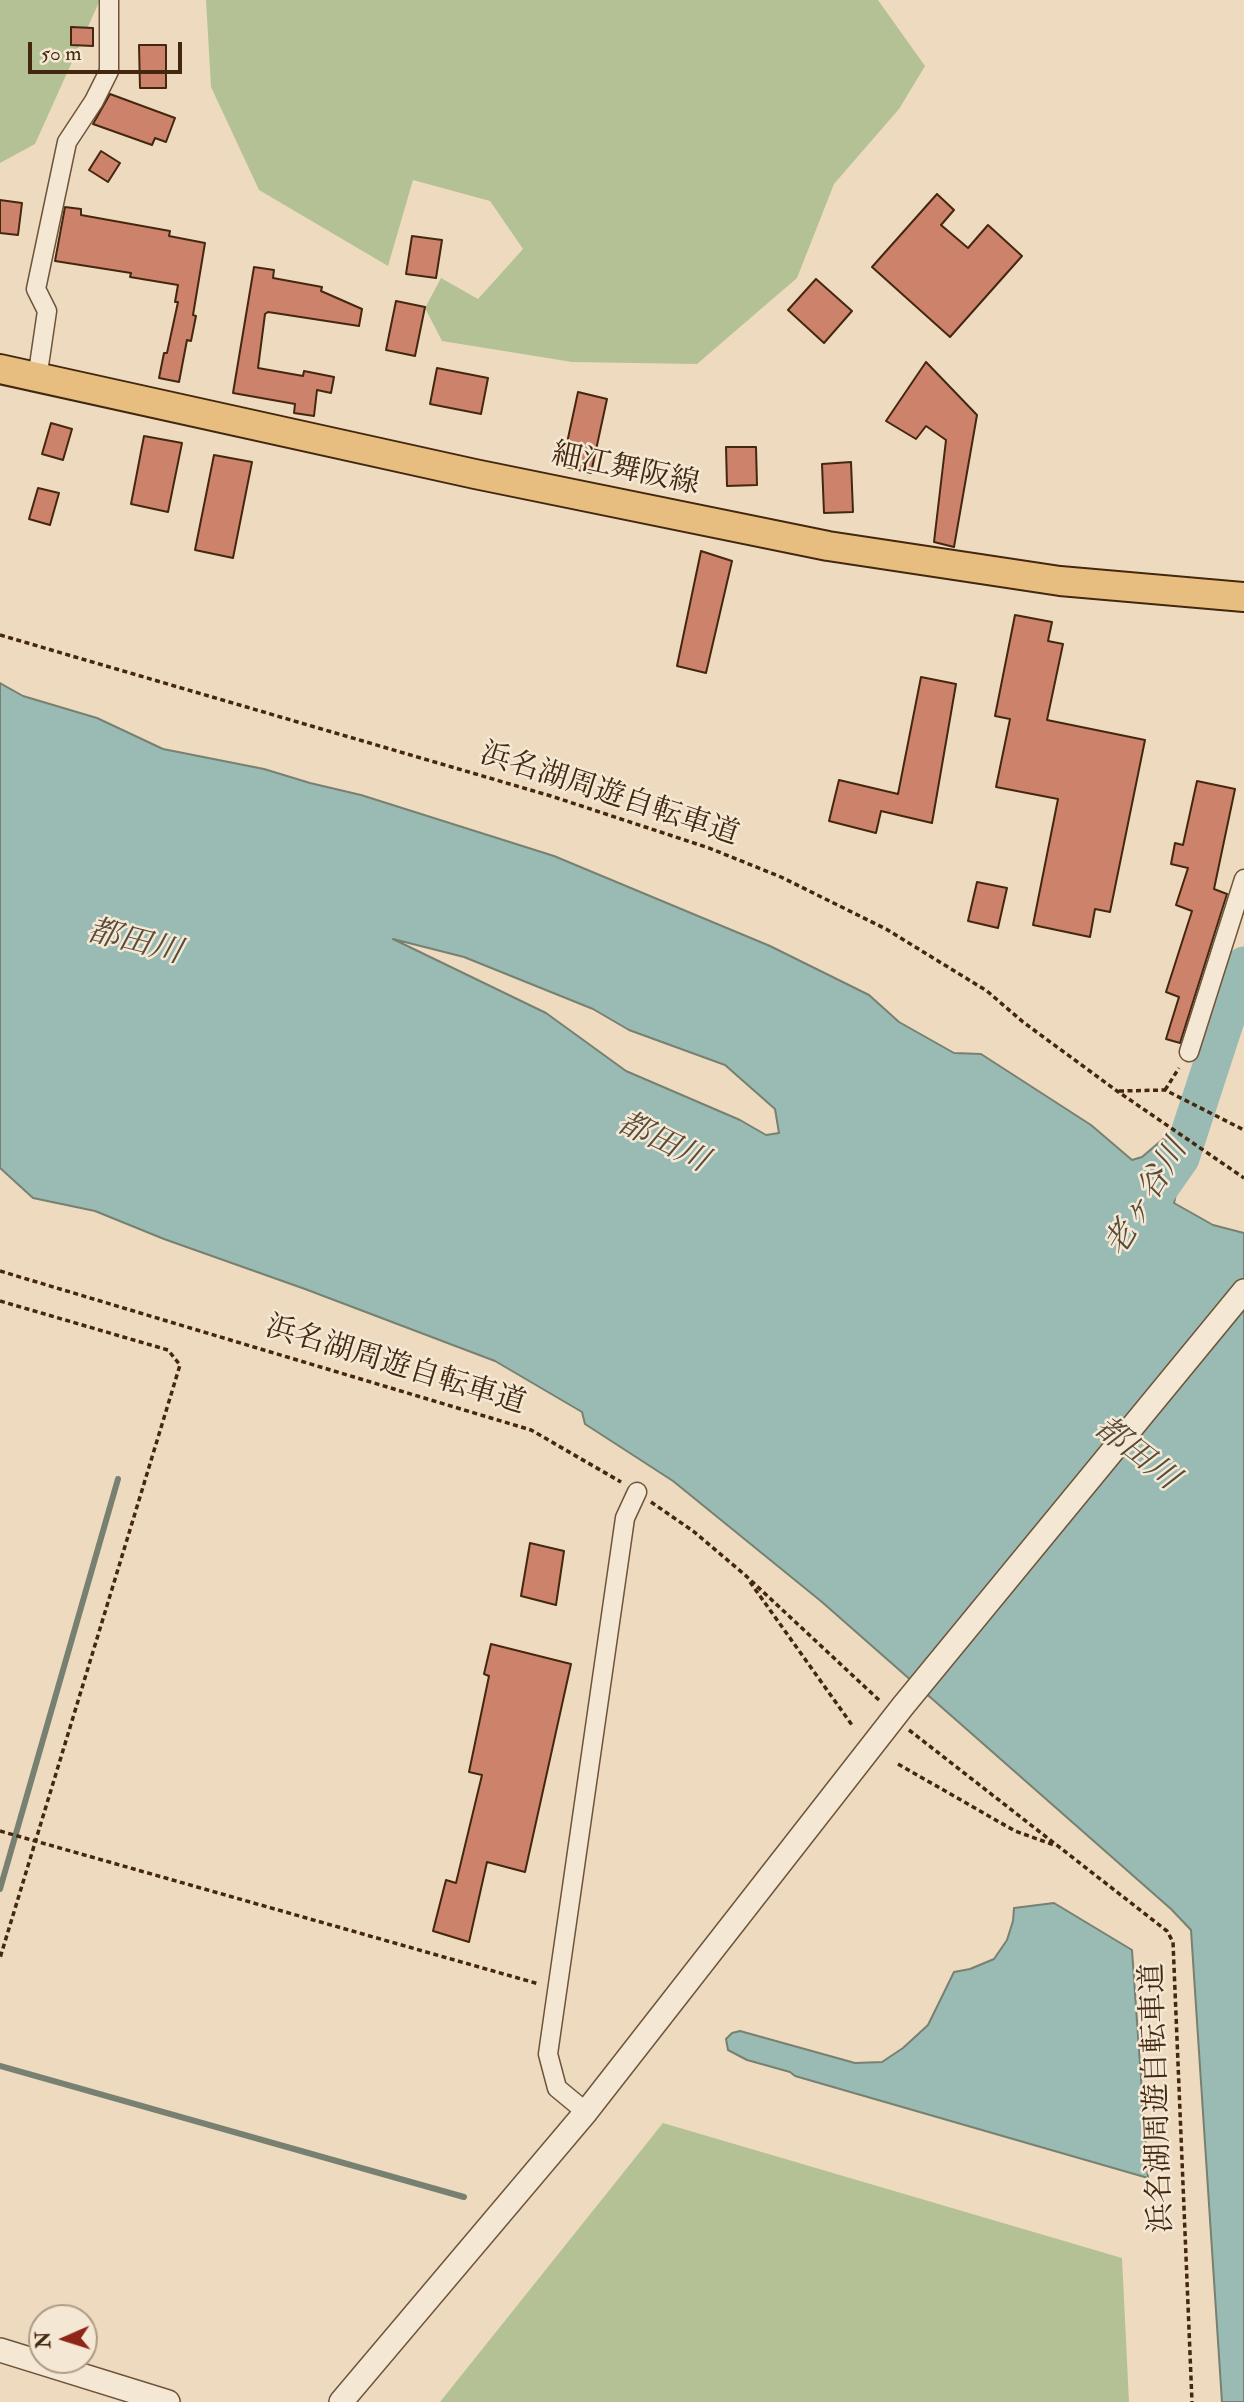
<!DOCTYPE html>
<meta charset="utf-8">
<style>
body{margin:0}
#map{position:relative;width:1244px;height:2402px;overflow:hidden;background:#eedbbf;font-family:"IM FELL Double Pica",serif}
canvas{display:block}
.north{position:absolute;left:28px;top:2304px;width:70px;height:70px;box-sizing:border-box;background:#f4e8d5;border:2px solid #ad9b86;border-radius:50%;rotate:267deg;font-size:19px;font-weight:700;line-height:28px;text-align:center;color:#43270f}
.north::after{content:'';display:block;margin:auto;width:24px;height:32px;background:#8f2418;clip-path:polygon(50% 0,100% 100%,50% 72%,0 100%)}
.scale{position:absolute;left:28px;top:42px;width:154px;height:32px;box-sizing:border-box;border:4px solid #43270f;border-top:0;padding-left:9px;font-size:21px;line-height:24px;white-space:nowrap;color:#43270f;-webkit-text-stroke:5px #f4e8d5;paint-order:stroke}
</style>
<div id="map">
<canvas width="1244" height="2402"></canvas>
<div class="north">N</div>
<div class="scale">50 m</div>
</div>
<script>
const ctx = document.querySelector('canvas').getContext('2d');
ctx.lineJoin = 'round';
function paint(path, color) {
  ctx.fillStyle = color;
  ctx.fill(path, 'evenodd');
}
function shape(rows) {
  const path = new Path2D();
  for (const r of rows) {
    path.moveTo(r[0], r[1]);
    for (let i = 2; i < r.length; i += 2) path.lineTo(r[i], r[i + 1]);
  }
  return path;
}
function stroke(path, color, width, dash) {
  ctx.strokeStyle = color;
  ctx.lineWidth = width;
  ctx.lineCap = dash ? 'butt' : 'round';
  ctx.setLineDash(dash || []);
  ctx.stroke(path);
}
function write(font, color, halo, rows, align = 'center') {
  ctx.font = font + ' "IM FELL Double Pica","Noto Serif JP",serif';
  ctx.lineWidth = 5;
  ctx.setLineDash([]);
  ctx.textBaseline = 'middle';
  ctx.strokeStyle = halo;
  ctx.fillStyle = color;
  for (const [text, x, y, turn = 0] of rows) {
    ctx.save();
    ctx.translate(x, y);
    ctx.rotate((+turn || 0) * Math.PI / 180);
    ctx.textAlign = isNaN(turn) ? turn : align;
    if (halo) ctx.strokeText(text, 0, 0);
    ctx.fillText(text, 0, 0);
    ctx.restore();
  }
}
const green = shape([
 [0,0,100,0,35,144,0,163],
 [206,0,878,0,925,66,899,109,834,184,797,278,697,364,572,362,442,341,425,308,441,278,478,299,523,249,490,201,413,180,388,266,259,190,211,87],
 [663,2123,1122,2258,1129,2402,440,2402]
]);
const water = shape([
 [0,683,23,696,97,718,163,749,264,769,310,783,361,795,554,856,770,946,869,995,899,1022,954,1053,981,1054,1091,1125,1132,1160,1142,1157,1163,1139,1187,1156,1182,1166,1174,1203,1213,1225,1244,1233,1244,2402,1222,2402,1191,1930,1171,1909,822,1602,673,1481,585,1424,582,1412,495,1361,305,1289,164,1239,95,1211,33,1198,0,1168,0,683],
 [393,939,464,957,593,1009,629,1030,725,1065,775,1109,779,1133,766,1135,740,1120,626,1071,546,1013,393,939],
 [1054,1903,1132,1950,1148,2178,795,2076,790,2072,747,2060,728,2050,726,2039,732,2033,740,2031,855,2063,882,2062,903,2048,928,2025,954,1972,970,1969,994,1959,1007,1940,1013,1921,1014,1908,1054,1903]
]);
const stream = shape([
 [0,1889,118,1479],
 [0,2066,464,2197]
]);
const river = shape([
 [1155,1195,1181,1158,1244,965]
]);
const building = shape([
 [71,27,93,28,93,46,71,45,71,27],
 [139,45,166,45,166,88,140,88,139,45],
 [110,94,175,118,166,142,155,138,152,145,93,124,110,94],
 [101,151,120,163,108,182,89,170,101,151],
 [937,194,954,210,941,225,968,248,988,225,1022,256,950,337,872,267,937,194],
 [0,200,22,203,18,235,0,233,0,200],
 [65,207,81,209,81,215,170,231,169,236,205,243,193,315,196,316,191,341,187,340,179,382,159,378,164,353,167,353,178,302,175,302,178,285,130,277,131,273,55,261,65,207],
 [412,236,442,240,436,278,406,274,412,236],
 [254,267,274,270,273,278,322,287,321,291,362,309,359,326,268,312,265,314,258,368,303,376,304,371,334,377,331,393,317,390,314,416,294,413,295,404,233,393,254,267],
 [816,279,852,311,824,343,788,310,816,279],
 [396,301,425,307,415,356,386,350,396,301],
 [926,362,977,415,954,547,934,542,946,440,926,426,916,439,886,421,926,362],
 [437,368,488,378,481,414,430,404,437,368],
 [578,392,607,399,591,473,562,466,578,392],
 [51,423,72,429,63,460,42,454,51,423],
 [144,436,182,443,168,512,131,504,144,436],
 [726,447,756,447,757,485,727,486,726,447],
 [214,455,252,462,233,558,195,550,214,455],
 [851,462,853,512,824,513,822,464,851,462],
 [38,488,59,493,50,525,29,519,38,488],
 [701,551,732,561,706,673,677,666,701,551],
 [1015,615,1052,622,1048,641,1063,644,1047,720,1145,740,1110,912,1095,909,1090,937,1033,925,1058,799,996,787,1010,719,995,716,1015,615],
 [921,677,956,684,932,823,881,811,876,833,829,821,839,780,898,794,921,677],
 [1197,781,1235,789,1214,889,1227,894,1180,1043,1166,1039,1179,997,1166,992,1192,911,1176,905,1188,868,1171,864,1175,843,1183,845,1197,781],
 [977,882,1007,888,998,928,968,921,977,882],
 [530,1543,564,1551,556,1605,521,1596,530,1543],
 [491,1644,571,1664,525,1872,487,1862,469,1942,433,1931,446,1880,456,1883,482,1775,469,1772,489,1676,484,1674,491,1644]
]);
const path = shape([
 [0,635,551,796,709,848,781,877,886,929,987,991,1023,1022,1117,1091,1244,1178],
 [1165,1090,1179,1068],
 [1119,1091,1165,1090,1244,1130],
 [0,1271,531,1430,621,1482],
 [0,1301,168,1350,180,1365,0,1958],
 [651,1502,693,1531,744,1574,880,1701],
 [750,1582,852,1725],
 [909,1730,1167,1931,1173,1942,1192,2402],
 [898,1764,1015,1831,1054,1845],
 [0,1831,539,1984]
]);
const minor = shape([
 [37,379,47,311,36,289,67,142,94,101,109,71,109,0],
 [1189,1052,1244,879],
 [586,2112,557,2088,548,2054,625,1518,637,1492]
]);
const tertiary = shape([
 [0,2350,168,2402],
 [341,2402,586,2112,903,1706,1244,1291]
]);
const primary = shape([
 [0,369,475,474,828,546,1060,581,1244,597]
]);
const streetNames = [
 ["細江舞阪線",625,471,12],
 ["浜名湖周遊自転車道",609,796,18],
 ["浜名湖周遊自転車道",395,1367,17],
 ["浜名湖周遊自転車道",1159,2098,-92]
];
const waterNames = [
 ["都田川",134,944,14],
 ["都田川",662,1144,26],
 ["老ヶ谷川",1148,1199,-59],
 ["都田川",1135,1455,38]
];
paint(green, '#b4c195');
paint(water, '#99bbb3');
stroke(water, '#778071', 2);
stroke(stream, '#778071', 6);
stroke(river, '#99bbb3', 37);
paint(building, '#cd826b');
stroke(building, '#43270f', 2);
stroke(minor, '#6e543b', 21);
stroke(tertiary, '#6e543b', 26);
stroke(primary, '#43270f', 32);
stroke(path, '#43270f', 3.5, [5, 3.5]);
stroke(minor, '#f4e8d5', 18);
stroke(tertiary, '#f4e8d5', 23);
stroke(primary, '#e7be80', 28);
write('30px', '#43270f', '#f4e8d5', streetNames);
write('italic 32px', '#584c38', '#f4e8d5', waterNames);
</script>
